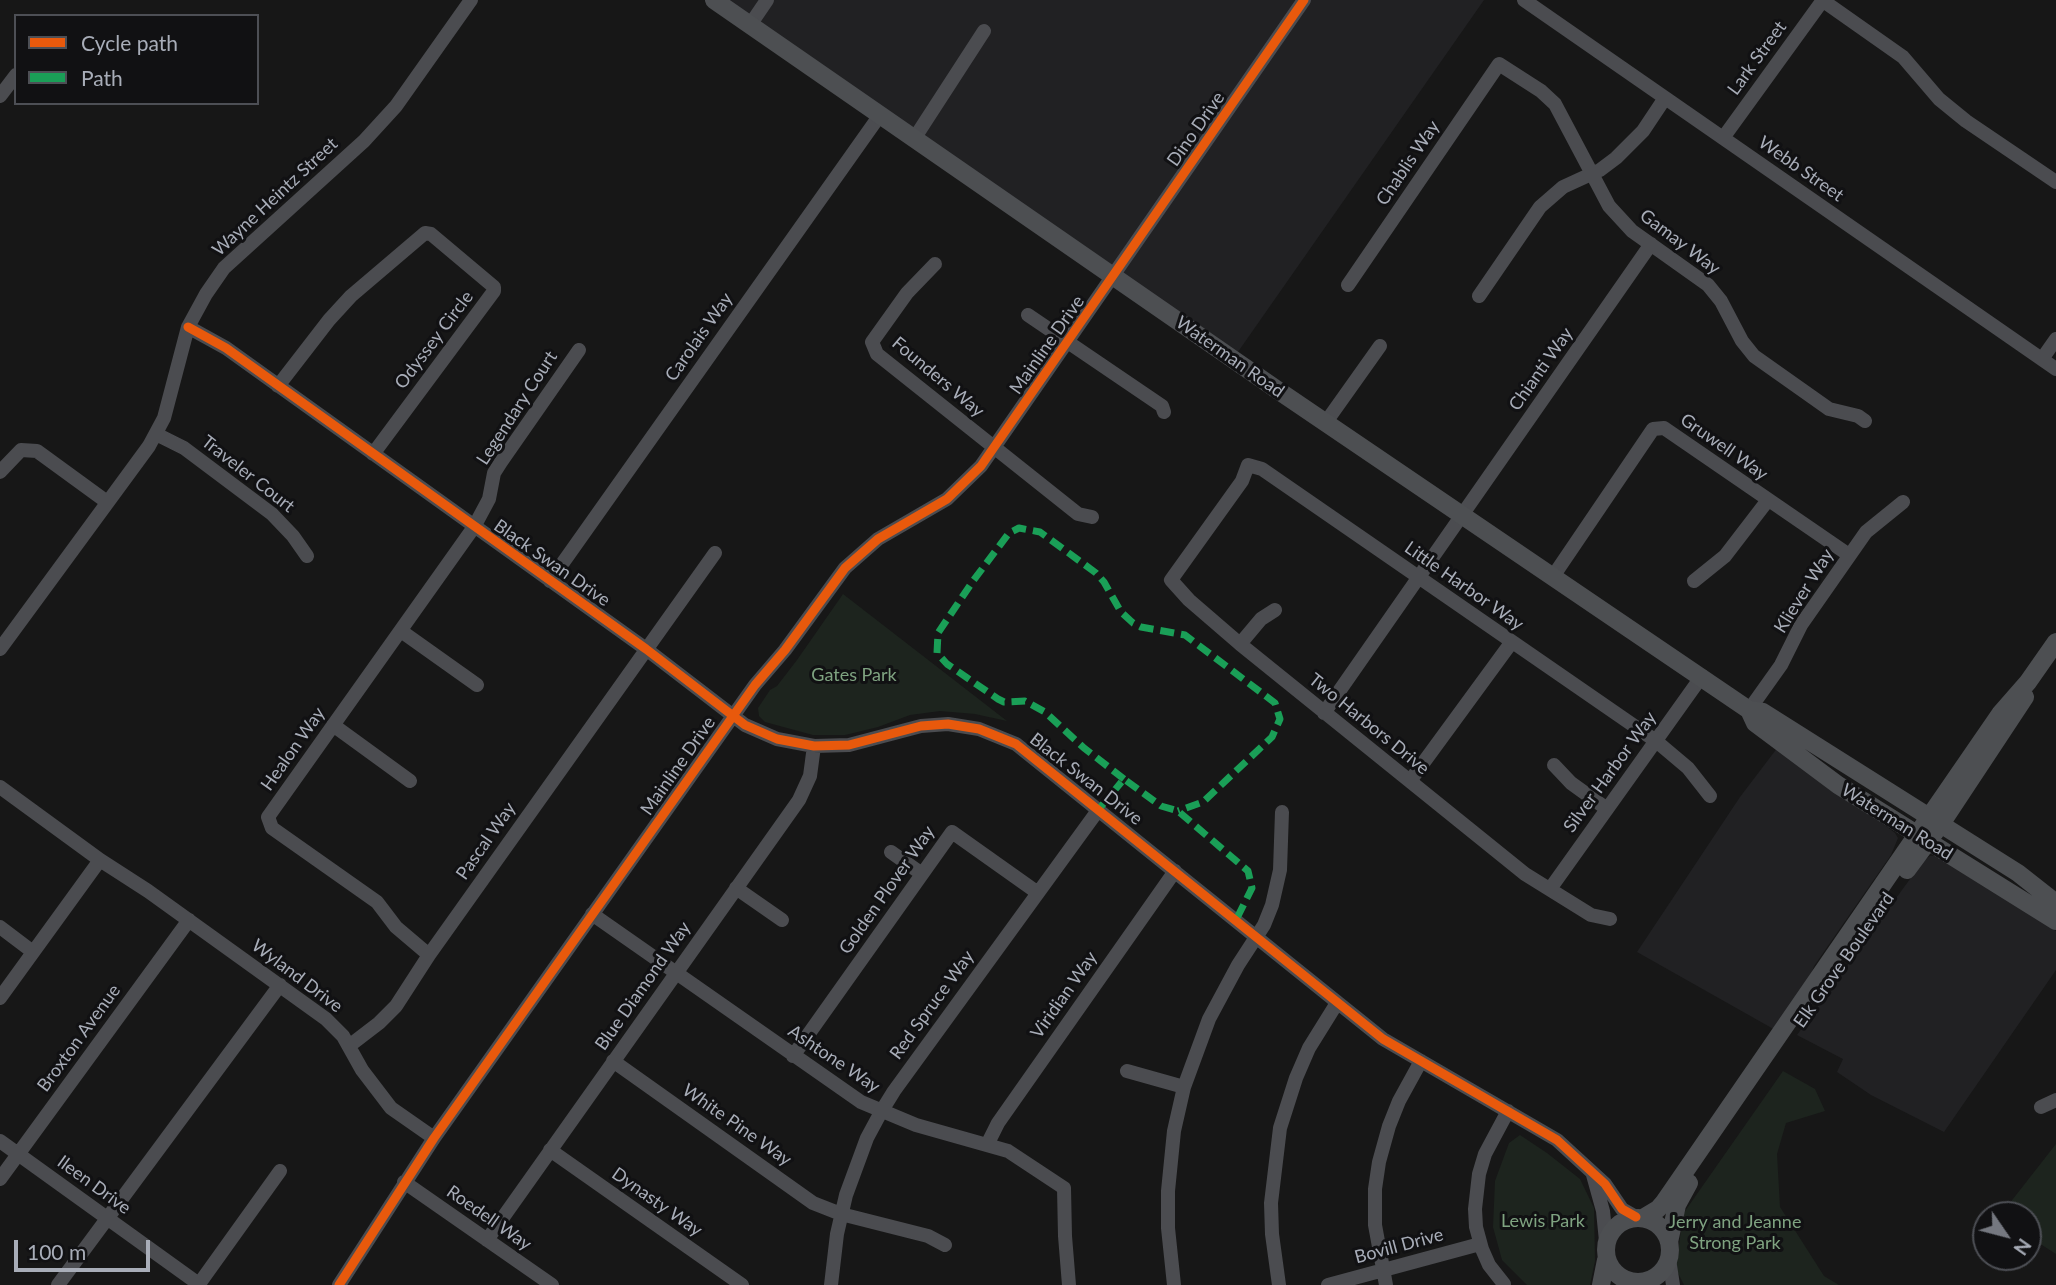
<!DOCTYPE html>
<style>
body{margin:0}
#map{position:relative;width:2056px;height:1285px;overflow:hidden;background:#171717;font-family:Lato,sans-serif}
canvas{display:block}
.legend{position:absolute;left:14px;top:14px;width:245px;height:91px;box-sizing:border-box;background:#111113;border:2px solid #4d4f55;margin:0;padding:9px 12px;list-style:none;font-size:21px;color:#a8adb8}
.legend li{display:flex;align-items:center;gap:14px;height:35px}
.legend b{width:35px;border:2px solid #4d4f55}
.north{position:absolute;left:1972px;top:1201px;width:70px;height:70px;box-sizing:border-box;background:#111113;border:2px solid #4d4f55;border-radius:50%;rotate:125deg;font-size:19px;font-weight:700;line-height:28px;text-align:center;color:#a8adb8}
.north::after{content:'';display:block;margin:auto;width:24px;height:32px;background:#757880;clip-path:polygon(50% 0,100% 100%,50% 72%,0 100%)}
.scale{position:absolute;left:14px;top:1240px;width:136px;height:32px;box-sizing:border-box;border:4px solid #a8adb8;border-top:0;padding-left:9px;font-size:21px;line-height:24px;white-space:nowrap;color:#a8adb8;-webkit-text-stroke:5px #111113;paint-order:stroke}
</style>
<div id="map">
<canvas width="2056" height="1285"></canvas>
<ul class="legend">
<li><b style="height:9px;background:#e8590c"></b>Cycle path</li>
<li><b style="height:9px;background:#1a9f57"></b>Path</li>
</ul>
<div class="north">N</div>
<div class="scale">100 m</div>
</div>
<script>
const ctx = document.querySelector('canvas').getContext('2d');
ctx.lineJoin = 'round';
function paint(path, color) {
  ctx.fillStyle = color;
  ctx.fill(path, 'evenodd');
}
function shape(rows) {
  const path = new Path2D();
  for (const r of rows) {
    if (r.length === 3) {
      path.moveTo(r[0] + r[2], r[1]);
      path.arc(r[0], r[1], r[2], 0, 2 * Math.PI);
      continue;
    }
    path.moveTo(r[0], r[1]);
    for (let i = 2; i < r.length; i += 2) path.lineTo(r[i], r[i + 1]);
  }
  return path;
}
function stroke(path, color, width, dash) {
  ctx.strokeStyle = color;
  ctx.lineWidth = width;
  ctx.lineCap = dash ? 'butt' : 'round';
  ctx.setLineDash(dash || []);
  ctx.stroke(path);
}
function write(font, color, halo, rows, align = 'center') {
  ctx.font = font + ' Lato,sans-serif';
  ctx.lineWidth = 6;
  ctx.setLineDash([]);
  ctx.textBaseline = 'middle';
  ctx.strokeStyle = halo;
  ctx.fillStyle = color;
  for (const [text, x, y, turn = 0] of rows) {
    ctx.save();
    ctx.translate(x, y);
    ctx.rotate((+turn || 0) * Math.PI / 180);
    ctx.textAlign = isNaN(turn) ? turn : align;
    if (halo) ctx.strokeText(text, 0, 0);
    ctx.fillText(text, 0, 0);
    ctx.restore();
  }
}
const built = shape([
 [714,0,1484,0,1233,359],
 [1778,747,1829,789,1886,826,1895,833,1898,838,1891,855,1814,966,1806,989,1777,1031,1637,952,1740,797],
 [1930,856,1938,856,2056,931,2056,970,1944,1132,1871,1095,1837,1072,1843,1059,1797,1035,1923,861]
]);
const green = shape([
 [843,594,1007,721,975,714,940,711,910,715,878,727,845,735,813,735,765,722,759,716,758,708,770,690,777,686,797,660],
 [1783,1071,1815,1089,1825,1111,1786,1123,1777,1154,1780,1207,1824,1276,1839,1285,1684,1285,1676,1269,1683,1214],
 [1520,1135,1547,1153,1580,1179,1594,1208,1595,1261,1590,1285,1527,1285,1502,1260,1493,1227,1495,1181,1509,1143],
 [2056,1144,2056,1254,2028,1236,2028,1215,1998,1215,1997,1211,2002,1213]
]);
const minor = shape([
 [1524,0,2056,369],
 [1822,0,1903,57,1939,99,1966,121,2056,182],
 [750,25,767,0],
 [0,96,16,75],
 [1723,138,1823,0],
 [914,139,984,31],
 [935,264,907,293,872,342,877,354,1078,514,1092,517],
 [1348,285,1499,64,1541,91,1555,104,1609,206,1632,231,1708,285,1721,301,1742,341,1754,356,1829,409,1858,416,1865,421],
 [1479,296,1540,207,1563,187,1600,170,1616,158,1643,131,1665,98],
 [1028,315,1162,406,1164,412],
 [188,327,226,348,646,649,745,725,777,739,814,746,849,745,921,726,948,724,979,729,1016,744,1383,1039,1557,1140,1605,1184,1622,1209,1636,1217],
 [2042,359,2056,339],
 [278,386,329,320,351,296,425,233,431,234,494,287,494,291,373,454],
 [1326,422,1380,346],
 [156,434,184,448,272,514,293,536,307,556],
 [0,472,21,450,37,451,107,502],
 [1554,575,1653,429,1664,428,1849,555],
 [550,581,880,115],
 [1694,581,1725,556,1768,500],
 [401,631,477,685],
 [1240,644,1261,619,1275,610],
 [0,649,149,446,164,418,188,327,206,294,224,268,364,141,396,106,471,0],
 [1749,710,1781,665,1801,625,1866,532,1903,502],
 [1324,713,1651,244],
 [333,725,410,781],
 [1554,765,1571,783,1607,809],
 [1410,781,1511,643],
 [0,787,100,860],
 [891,852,922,874],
 [736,888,782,920],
 [1550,889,1702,676],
 [592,914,861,1102,916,1125,1008,1151,1064,1188,1065,1236,1069,1285],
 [1610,919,1591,915,1525,874,1240,644,1189,600,1171,580,1242,481,1248,465,1262,469,1656,741,1688,768,1710,796],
 [0,927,33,952],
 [429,955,396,927,377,902,272,828,268,817,474,527,489,499,494,473,501,462,579,350],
 [0,998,100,860,148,891,326,1019,343,1036,362,1070,391,1108,434,1138],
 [349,1046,379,1023,396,1006,429,955,715,553],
 [793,1056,952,832,1038,893],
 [613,1061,813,1203,841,1214,928,1236,945,1245],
 [1127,1071,1184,1087],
 [2041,1107,2056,1100],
 [0,1141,200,1285],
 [988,1143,998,1123,1175,871],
 [550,1150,742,1285],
 [1593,1175,1603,1211,1606,1241],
 [0,1179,189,920],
 [404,1182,552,1285],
 [487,1240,799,800,810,776,814,746],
 [1669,1259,1673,1285],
 [1640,1282,1647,1285],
 [199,1284,280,1171],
 [1504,1284,1489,1265,1482,1249,1476,1227,1475,1209,1479,1174,1485,1154,1508,1111],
 [58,1285,280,985],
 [339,1285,434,1138,755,685,785,650,845,568,878,539,947,499,981,466,1304,0],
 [831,1285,837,1234,846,1195,867,1138,881,1112,894,1091,1099,809],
 [1174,1285,1168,1228,1168,1191,1174,1131,1184,1087,1209,1019,1238,965,1264,925,1272,905,1280,870,1282,812],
 [1279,1285,1272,1234,1271,1203,1280,1128,1296,1078,1309,1048,1337,1003],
 [1328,1285,1480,1244],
 [1386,1285,1375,1225,1375,1189,1379,1162,1389,1126,1399,1101,1421,1061]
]);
const major = shape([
 [714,0,1276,389,1749,710,1763,712,2018,873,2056,903],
 [1749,710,1755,723,1838,785,2056,921],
 [1907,870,1941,824,2025,697],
 [1638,1250,32],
 [1643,1218,1658,1209,1664,1202,2000,714,2028,682,2056,642],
 [1669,1242,1677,1205,1689,1183],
 [1601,1285,1606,1260]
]);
const quiet = shape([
 [1124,779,1084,748,1045,712,1025,701,1004,702,998,699,947,664,937,653,938,633,973,581,1009,533,1019,528,1040,532,1096,573,1104,582,1121,612,1133,623,1141,627,1185,635,1275,703,1280,719,1272,737,1203,802,1178,811],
 [1099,809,1124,779,1161,806,1178,811,1248,871,1252,888,1236,920]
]);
const cycleway = shape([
 [188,327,226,348,646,649,745,725,777,739,814,746,849,745,921,726,948,724,979,729,1016,744,1383,1039,1557,1140,1605,1184,1622,1209,1636,1217],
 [339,1285,434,1138,755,685,785,650,845,568,878,539,947,499,981,466,1304,0]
]);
const streetNames = [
 ["Lark Street",1757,58,-54],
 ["Dino Drive",1196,129,-55],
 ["Chablis Way",1408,163,-56],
 ["Webb Street",1801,169,35],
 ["Wayne Heintz Street",275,197,-43],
 ["Gamay Way",1680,242,37],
 ["Carolais Way",699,337,-55],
 ["Odyssey Circle",434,340,-53],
 ["Mainline Drive",1047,345,-55],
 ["Waterman Road",1230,357,35],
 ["Chianti Way",1541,369,-55],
 ["Founders Way",938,377,40],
 ["Legendary Court",517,408,-57],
 ["Gruwell Way",1724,447,35],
 ["Traveler Court",248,474,38],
 ["Black Swan Drive",552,563,35],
 ["Little Harbor Way",1464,586,35],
 ["Kliever Way",1804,591,-58],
 ["Two Harbors Drive",1369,724,39],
 ["Healon Way",293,749,-55],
 ["Mainline Drive",678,766,-55],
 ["Silver Harbor Way",1610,772,-54],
 ["Black Swan Drive",1086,779,38],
 ["Waterman Road",1897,822,32],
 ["Pascal Way",486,841,-55],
 ["Golden Plover Way",887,890,-55],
 ["Elk Grove Boulevard",1844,960,-55],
 ["Wyland Drive",297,976,37],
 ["Blue Diamond Way",643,986,-55],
 ["Viridian Way",1064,995,-55],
 ["Red Spruce Way",932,1005,-54],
 ["Broxton Avenue",79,1038,-54],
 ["Ashtone Way",834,1059,34],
 ["White Pine Way",737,1125,35],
 ["Ileen Drive",94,1185,36],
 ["Dynasty Way",657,1202,35],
 ["Roedell Way",489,1218,35],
 ["Bovill Drive",1399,1246,-15]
];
const parkNames = [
 ["Gates Park",854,675],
 ["Lewis Park",1543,1221],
 ["Jerry and Jeanne",1735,1222],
 ["Strong Park",1735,1243]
];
paint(built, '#212123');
paint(green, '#1d241e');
stroke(minor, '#4b4c50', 14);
stroke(major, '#4d4f52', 18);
stroke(quiet, '#1a9f57', 7, [14, 7]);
stroke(cycleway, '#e8590c', 9);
write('18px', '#a8adb8', '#111113', streetNames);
write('18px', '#7fa381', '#111113', parkNames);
</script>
